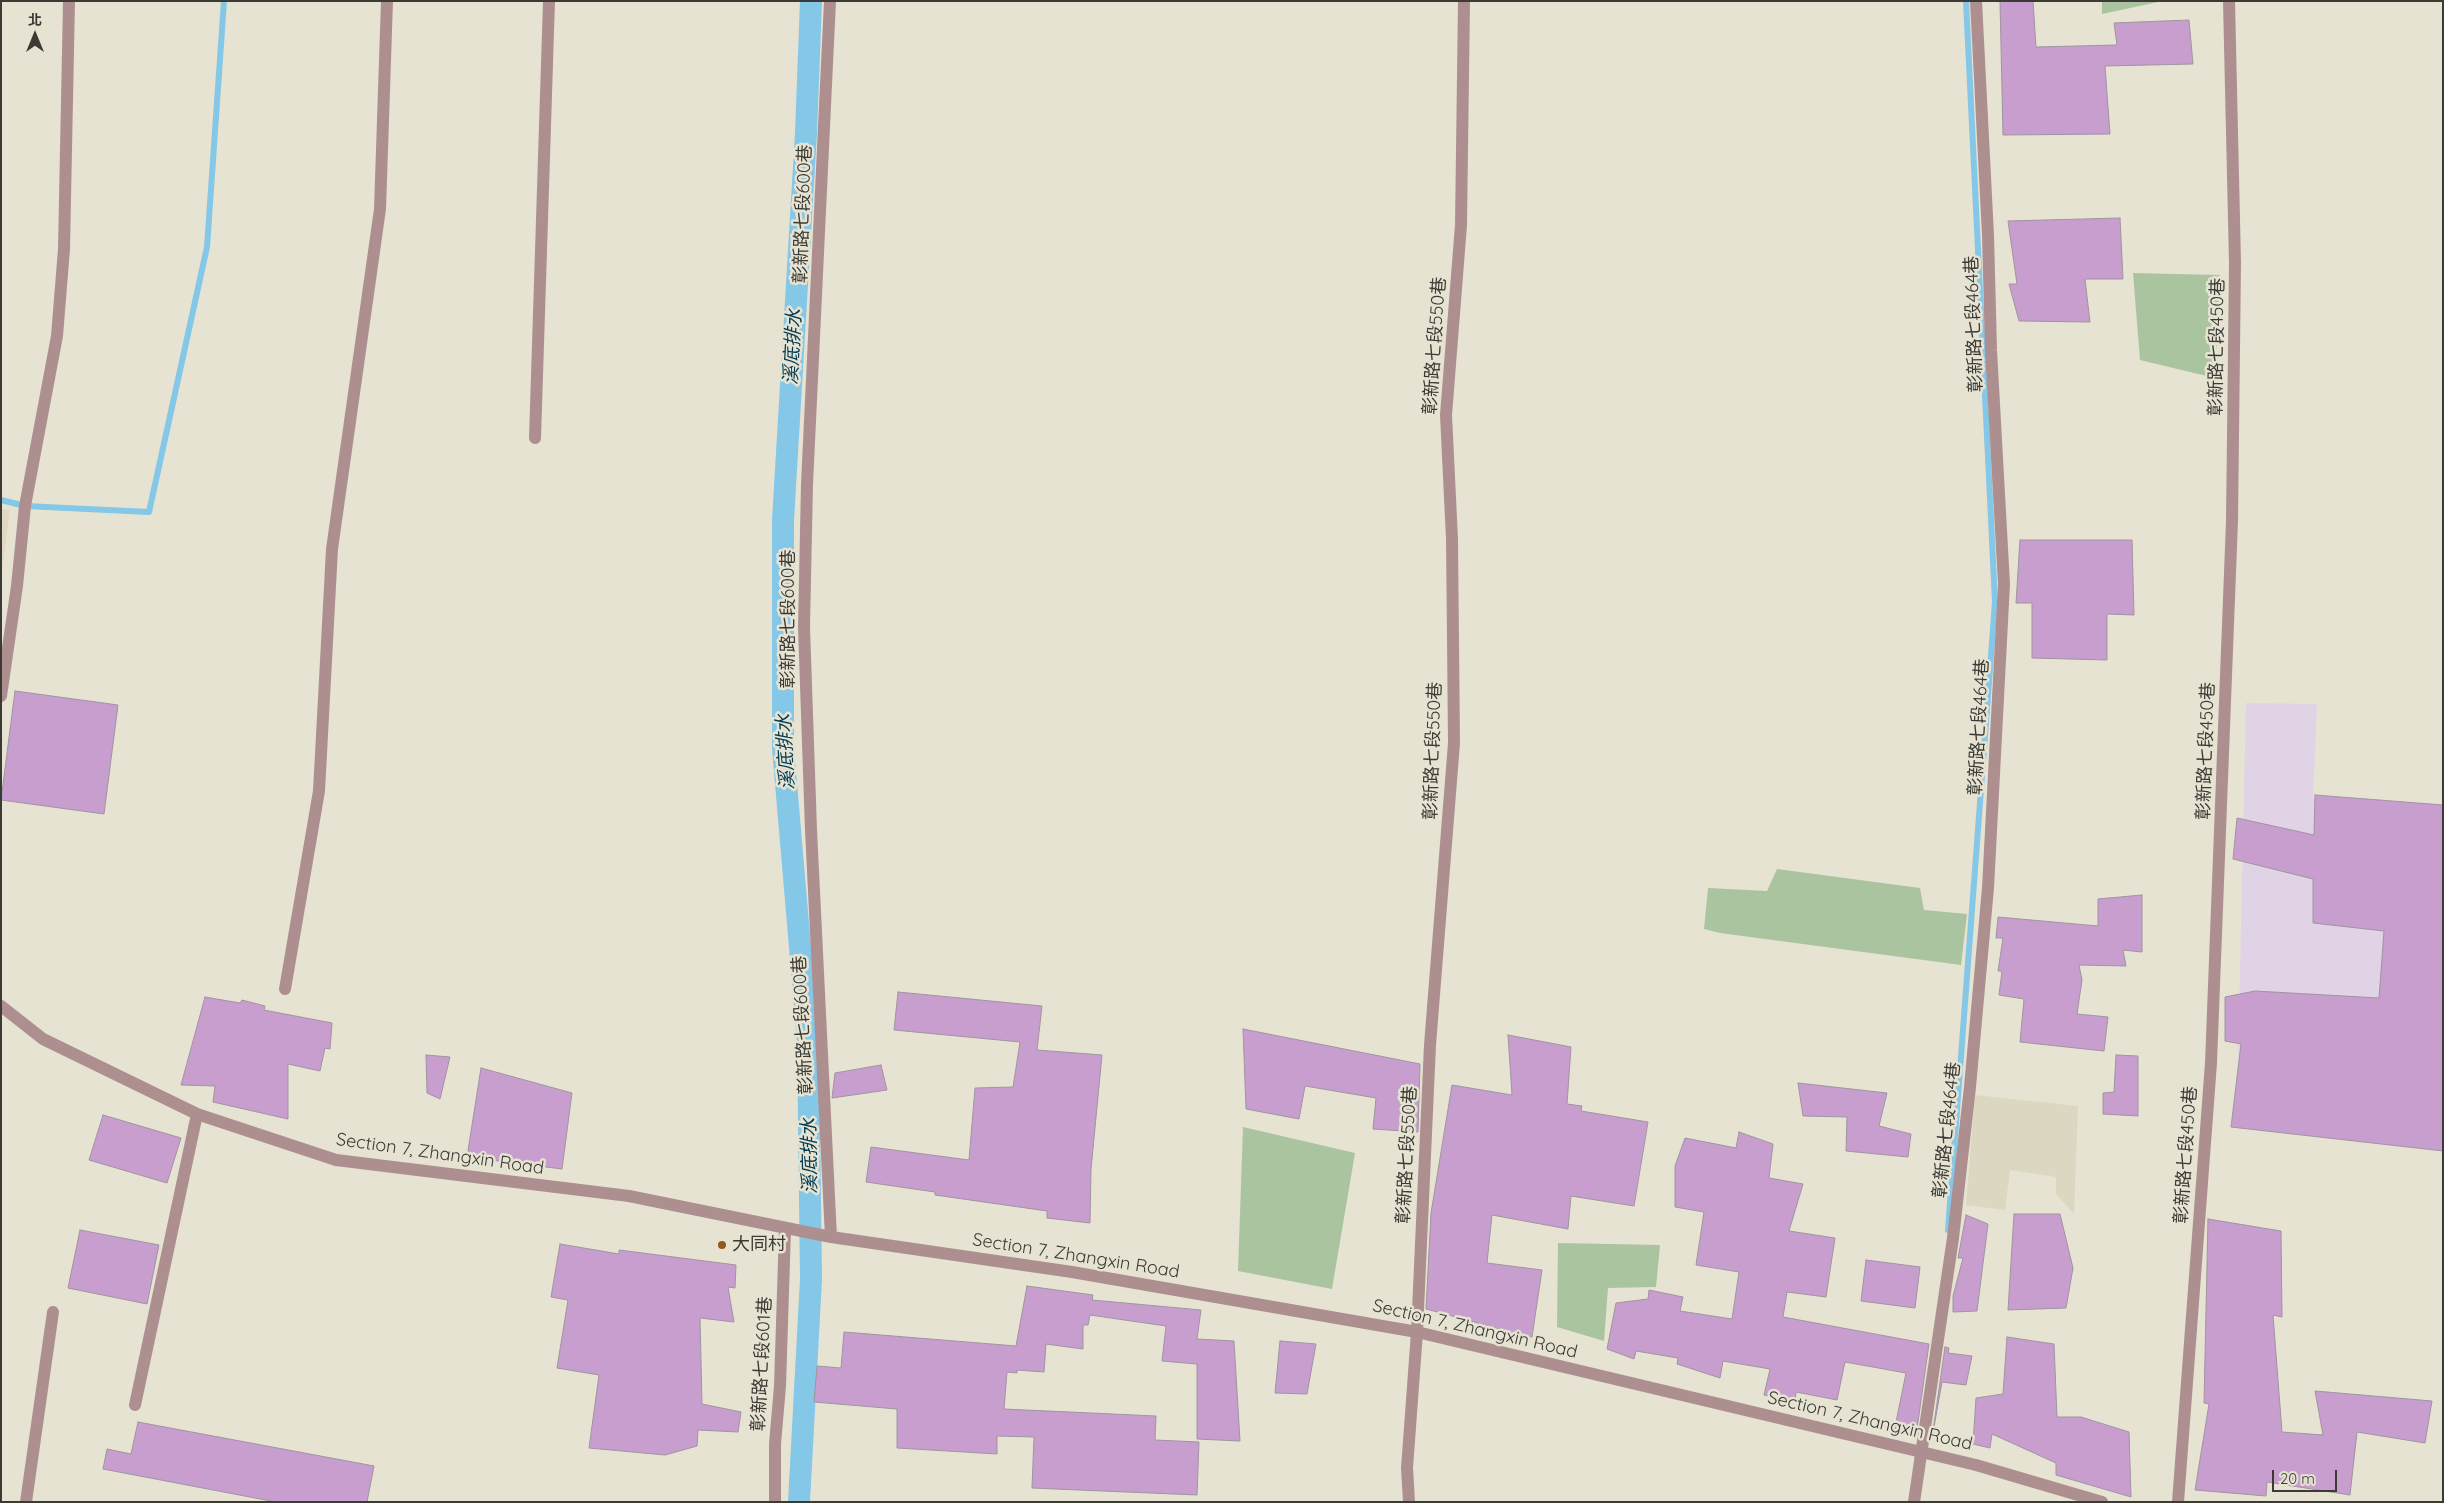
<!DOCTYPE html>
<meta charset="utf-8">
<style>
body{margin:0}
#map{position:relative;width:2444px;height:1503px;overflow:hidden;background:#e6e3d3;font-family:Quicksand,"Noto Sans TC",sans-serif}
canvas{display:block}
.frame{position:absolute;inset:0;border:2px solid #3b3a34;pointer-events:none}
.north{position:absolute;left:10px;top:10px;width:50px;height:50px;-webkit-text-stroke:4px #e6e3d3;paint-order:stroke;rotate:0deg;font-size:14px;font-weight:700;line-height:20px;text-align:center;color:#3b3a34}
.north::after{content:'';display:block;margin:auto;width:18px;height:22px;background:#3b3a34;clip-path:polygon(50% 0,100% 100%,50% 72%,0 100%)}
.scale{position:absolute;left:2272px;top:1470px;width:65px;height:22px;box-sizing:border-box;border:2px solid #3b3a34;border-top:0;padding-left:6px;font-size:15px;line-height:18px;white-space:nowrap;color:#3b3a34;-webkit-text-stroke:4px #e6e3d3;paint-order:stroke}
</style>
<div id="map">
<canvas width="2444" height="1503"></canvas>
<div class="frame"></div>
<div class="north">北</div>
<div class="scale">20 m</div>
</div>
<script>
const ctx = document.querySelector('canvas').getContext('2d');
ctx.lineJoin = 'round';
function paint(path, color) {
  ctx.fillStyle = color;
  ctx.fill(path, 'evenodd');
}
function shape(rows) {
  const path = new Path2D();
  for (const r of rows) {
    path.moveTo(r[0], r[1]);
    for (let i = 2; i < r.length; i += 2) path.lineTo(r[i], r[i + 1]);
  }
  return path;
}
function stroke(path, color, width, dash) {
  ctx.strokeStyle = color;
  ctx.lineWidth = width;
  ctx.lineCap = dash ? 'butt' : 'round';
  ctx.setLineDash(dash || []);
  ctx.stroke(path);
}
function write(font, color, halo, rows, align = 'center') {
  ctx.font = font + ' Quicksand,"Noto Sans TC",sans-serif';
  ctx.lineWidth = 5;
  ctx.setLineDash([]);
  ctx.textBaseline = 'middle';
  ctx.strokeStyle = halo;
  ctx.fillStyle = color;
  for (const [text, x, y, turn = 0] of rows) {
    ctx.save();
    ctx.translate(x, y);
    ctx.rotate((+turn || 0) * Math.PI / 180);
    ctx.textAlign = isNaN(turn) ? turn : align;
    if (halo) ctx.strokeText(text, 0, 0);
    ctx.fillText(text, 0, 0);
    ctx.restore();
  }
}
const built = shape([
 [1975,1095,2078,1106,2074,1214,2056,1194,2056,1177,2010,1170,2005,1210,1966,1205]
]);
const industrial = shape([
 [2246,703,2317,704,2313,798,2443,810,2443,1075,2238,1058]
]);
const education = shape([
 [1,509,10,510,1,578]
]);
const green = shape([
 [2102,1,2163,1,2102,14],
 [2133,273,2220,275,2215,378,2140,360],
 [1777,869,1920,888,1924,910,1967,914,1961,965,1720,933,1704,929,1708,888,1767,891],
 [1243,1127,1355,1153,1332,1289,1238,1271],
 [1558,1243,1660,1245,1656,1287,1608,1288,1604,1341,1557,1327]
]);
const stream = shape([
 [1,500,25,506,149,512,207,247,224,1],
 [1948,1230,1995,602,1966,1]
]);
const canal = shape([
 [799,1502,811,1279,808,1041,783,748,783,520,806,133,811,1]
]);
const building = shape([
 [2000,1,2033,1,2036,47,2117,45,2114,23,2189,20,2193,64,2105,66,2110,134,2003,135,2000,1],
 [2120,218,2123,279,2085,279,2090,322,2019,321,2009,284,2017,284,2008,221,2120,218],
 [2020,540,2132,540,2134,615,2107,614,2107,660,2032,658,2032,603,2016,603,2020,540],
 [15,691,118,705,104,814,1,800,15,691],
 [2315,795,2443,805,2443,1151,2231,1127,2241,1044,2225,1041,2225,997,2255,991,2379,998,2384,931,2313,923,2313,879,2233,859,2237,818,2314,835,2315,795],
 [2142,895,2142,952,2123,950,2126,966,2079,965,2082,980,2077,1014,2108,1017,2104,1051,2020,1042,2024,999,1999,995,2002,971,1998,971,2003,938,1996,938,1998,917,2098,926,2098,899,2142,895],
 [898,992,1042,1006,1037,1050,1102,1055,1091,1169,1090,1223,1047,1218,1047,1211,935,1195,935,1192,866,1182,871,1147,969,1160,975,1088,1013,1087,1020,1042,894,1030,898,992],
 [205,997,240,1003,242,1000,265,1006,264,1010,332,1023,330,1049,325,1048,320,1071,288,1064,288,1119,213,1102,215,1086,181,1085,205,997],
 [1243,1029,1420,1064,1418,1132,1373,1129,1376,1098,1305,1086,1299,1119,1246,1109,1243,1029],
 [1508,1035,1571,1047,1567,1104,1582,1106,1581,1111,1648,1122,1634,1206,1571,1196,1568,1229,1492,1215,1487,1263,1542,1270,1532,1337,1504,1332,1504,1330,1426,1309,1431,1213,1452,1085,1512,1095,1508,1035],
 [426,1055,450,1057,440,1099,427,1093,426,1055],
 [2116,1055,2138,1056,2138,1116,2103,1114,2103,1093,2114,1092,2116,1055],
 [881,1065,887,1090,832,1098,835,1073,881,1065],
 [481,1068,572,1093,562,1169,467,1157,481,1068],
 [1798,1083,1887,1093,1879,1126,1911,1134,1908,1157,1846,1151,1847,1117,1803,1116,1798,1083],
 [103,1115,181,1138,167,1183,89,1160,103,1115],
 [1739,1132,1773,1144,1769,1178,1803,1184,1789,1231,1835,1238,1826,1297,1787,1292,1783,1317,1929,1344,1916,1436,1894,1432,1906,1373,1845,1362,1837,1400,1796,1392,1795,1402,1764,1395,1770,1369,1723,1361,1720,1378,1677,1364,1678,1358,1636,1351,1634,1359,1607,1349,1616,1303,1648,1299,1649,1290,1683,1297,1680,1311,1732,1319,1739,1272,1696,1265,1704,1212,1675,1207,1675,1166,1685,1138,1736,1148,1739,1132],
 [2014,1214,2060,1214,2073,1268,2066,1308,2008,1310,2014,1214],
 [1966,1215,1988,1224,1977,1311,1953,1312,1953,1296,1963,1258,1958,1258,1966,1215],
 [2208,1219,2281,1231,2282,1317,2273,1315,2282,1432,2323,1435,2315,1391,2432,1401,2425,1443,2357,1432,2350,1495,2267,1482,2266,1496,2195,1490,2209,1404,2204,1403,2208,1219],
 [80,1230,159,1245,147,1304,68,1288,80,1230],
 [560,1244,619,1254,619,1250,736,1265,735,1288,728,1287,734,1322,700,1318,702,1404,741,1412,738,1432,698,1430,697,1446,665,1455,589,1448,599,1375,557,1368,568,1300,551,1297,560,1244],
 [1866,1260,1920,1267,1915,1308,1861,1301,1866,1260],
 [1027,1286,1093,1295,1092,1300,1201,1310,1197,1339,1234,1341,1240,1441,1197,1439,1197,1364,1162,1361,1166,1326,1090,1315,1088,1325,1083,1325,1083,1349,1046,1344,1044,1372,1017,1370,1017,1373,1007,1372,1004,1409,1156,1416,1155,1440,1199,1442,1197,1495,1032,1488,1034,1437,997,1436,997,1454,897,1448,897,1409,814,1402,817,1366,841,1368,844,1332,1016,1346,1027,1286],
 [2007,1337,2054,1344,2057,1417,2081,1417,2129,1432,2131,1497,2056,1475,2056,1463,1992,1434,1990,1448,1973,1444,1976,1398,2003,1394,2007,1337],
 [1280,1341,1316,1344,1307,1394,1275,1393,1280,1341],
 [1945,1347,1949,1348,1948,1353,1972,1356,1966,1385,1942,1382,1932,1438,1945,1347],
 [138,1422,374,1466,367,1502,276,1502,103,1469,107,1449,131,1454,138,1422]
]);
const minor = shape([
 [830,1,807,484,804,627,811,830,831,1237],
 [535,438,549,1],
 [1,696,17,586,25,506,57,336,64,249,69,1],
 [285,989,319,791,332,549,380,209,387,1],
 [1,1006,43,1039,197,1114,336,1160,629,1196,831,1237,1072,1272,1417,1332,1976,1465,2102,1502],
 [135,1405,197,1114],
 [26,1502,53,1312],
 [775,1502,775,1444,780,1386,785,1229],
 [1409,1502,1407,1468,1417,1332,1430,1045,1454,743,1452,539,1446,415,1461,225,1464,1],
 [1914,1502,1953,1238,1970,1087,1988,888,2004,584,1991,350,1988,235,1976,1],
 [2178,1502,2211,1063,2232,521,2235,263,2229,1]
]);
const markers = [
 [722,1245,5,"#94581a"]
];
const streetNames = [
 ["彰新路七段600巷",803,214,-88],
 ["彰新路七段464巷",1974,324,-92],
 ["彰新路七段550巷",1435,346,-86],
 ["彰新路七段450巷",2217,347,-89],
 ["彰新路七段600巷",789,619,-90],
 ["彰新路七段464巷",1979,727,-87],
 ["彰新路七段550巷",1433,751,-88],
 ["彰新路七段450巷",2206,751,-88],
 ["彰新路七段600巷",803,1025,-93],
 ["彰新路七段464巷",1947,1130,-84],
 ["Section 7, Zhangxin Road",440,1154,8],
 ["彰新路七段550巷",1407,1155,-87],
 ["彰新路七段450巷",2186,1155,-86],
 ["Section 7, Zhangxin Road",1076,1256,9],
 ["Section 7, Zhangxin Road",1475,1329,13],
 ["彰新路七段601巷",762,1364,-87],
 ["Section 7, Zhangxin Road",1870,1421,13]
];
const poiNames = [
 ["大同村",732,1245]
];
const waterNames = [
 ["溪底排水",793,347,-87],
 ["溪底排水",786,752,-93],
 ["溪底排水",810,1156,-91]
];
paint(built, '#dcd7c0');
paint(industrial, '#e1d3e6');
paint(education, '#e1d7c3');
paint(green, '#abc4a0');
stroke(stream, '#85c7e7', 6);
stroke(canal, '#85c7e7', 22);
paint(building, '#c89ece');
stroke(building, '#9f94a0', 1);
stroke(minor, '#ad8f8f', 12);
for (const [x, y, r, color] of markers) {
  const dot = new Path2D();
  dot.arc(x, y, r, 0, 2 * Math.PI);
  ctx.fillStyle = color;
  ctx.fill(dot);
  stroke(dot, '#e6e3d3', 2);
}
write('18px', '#3b3a34', '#e6e3d3', streetNames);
write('18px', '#3b3a34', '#e6e3d3', poiNames, 'left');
write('italic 19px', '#003c52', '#e6e3d3', waterNames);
</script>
